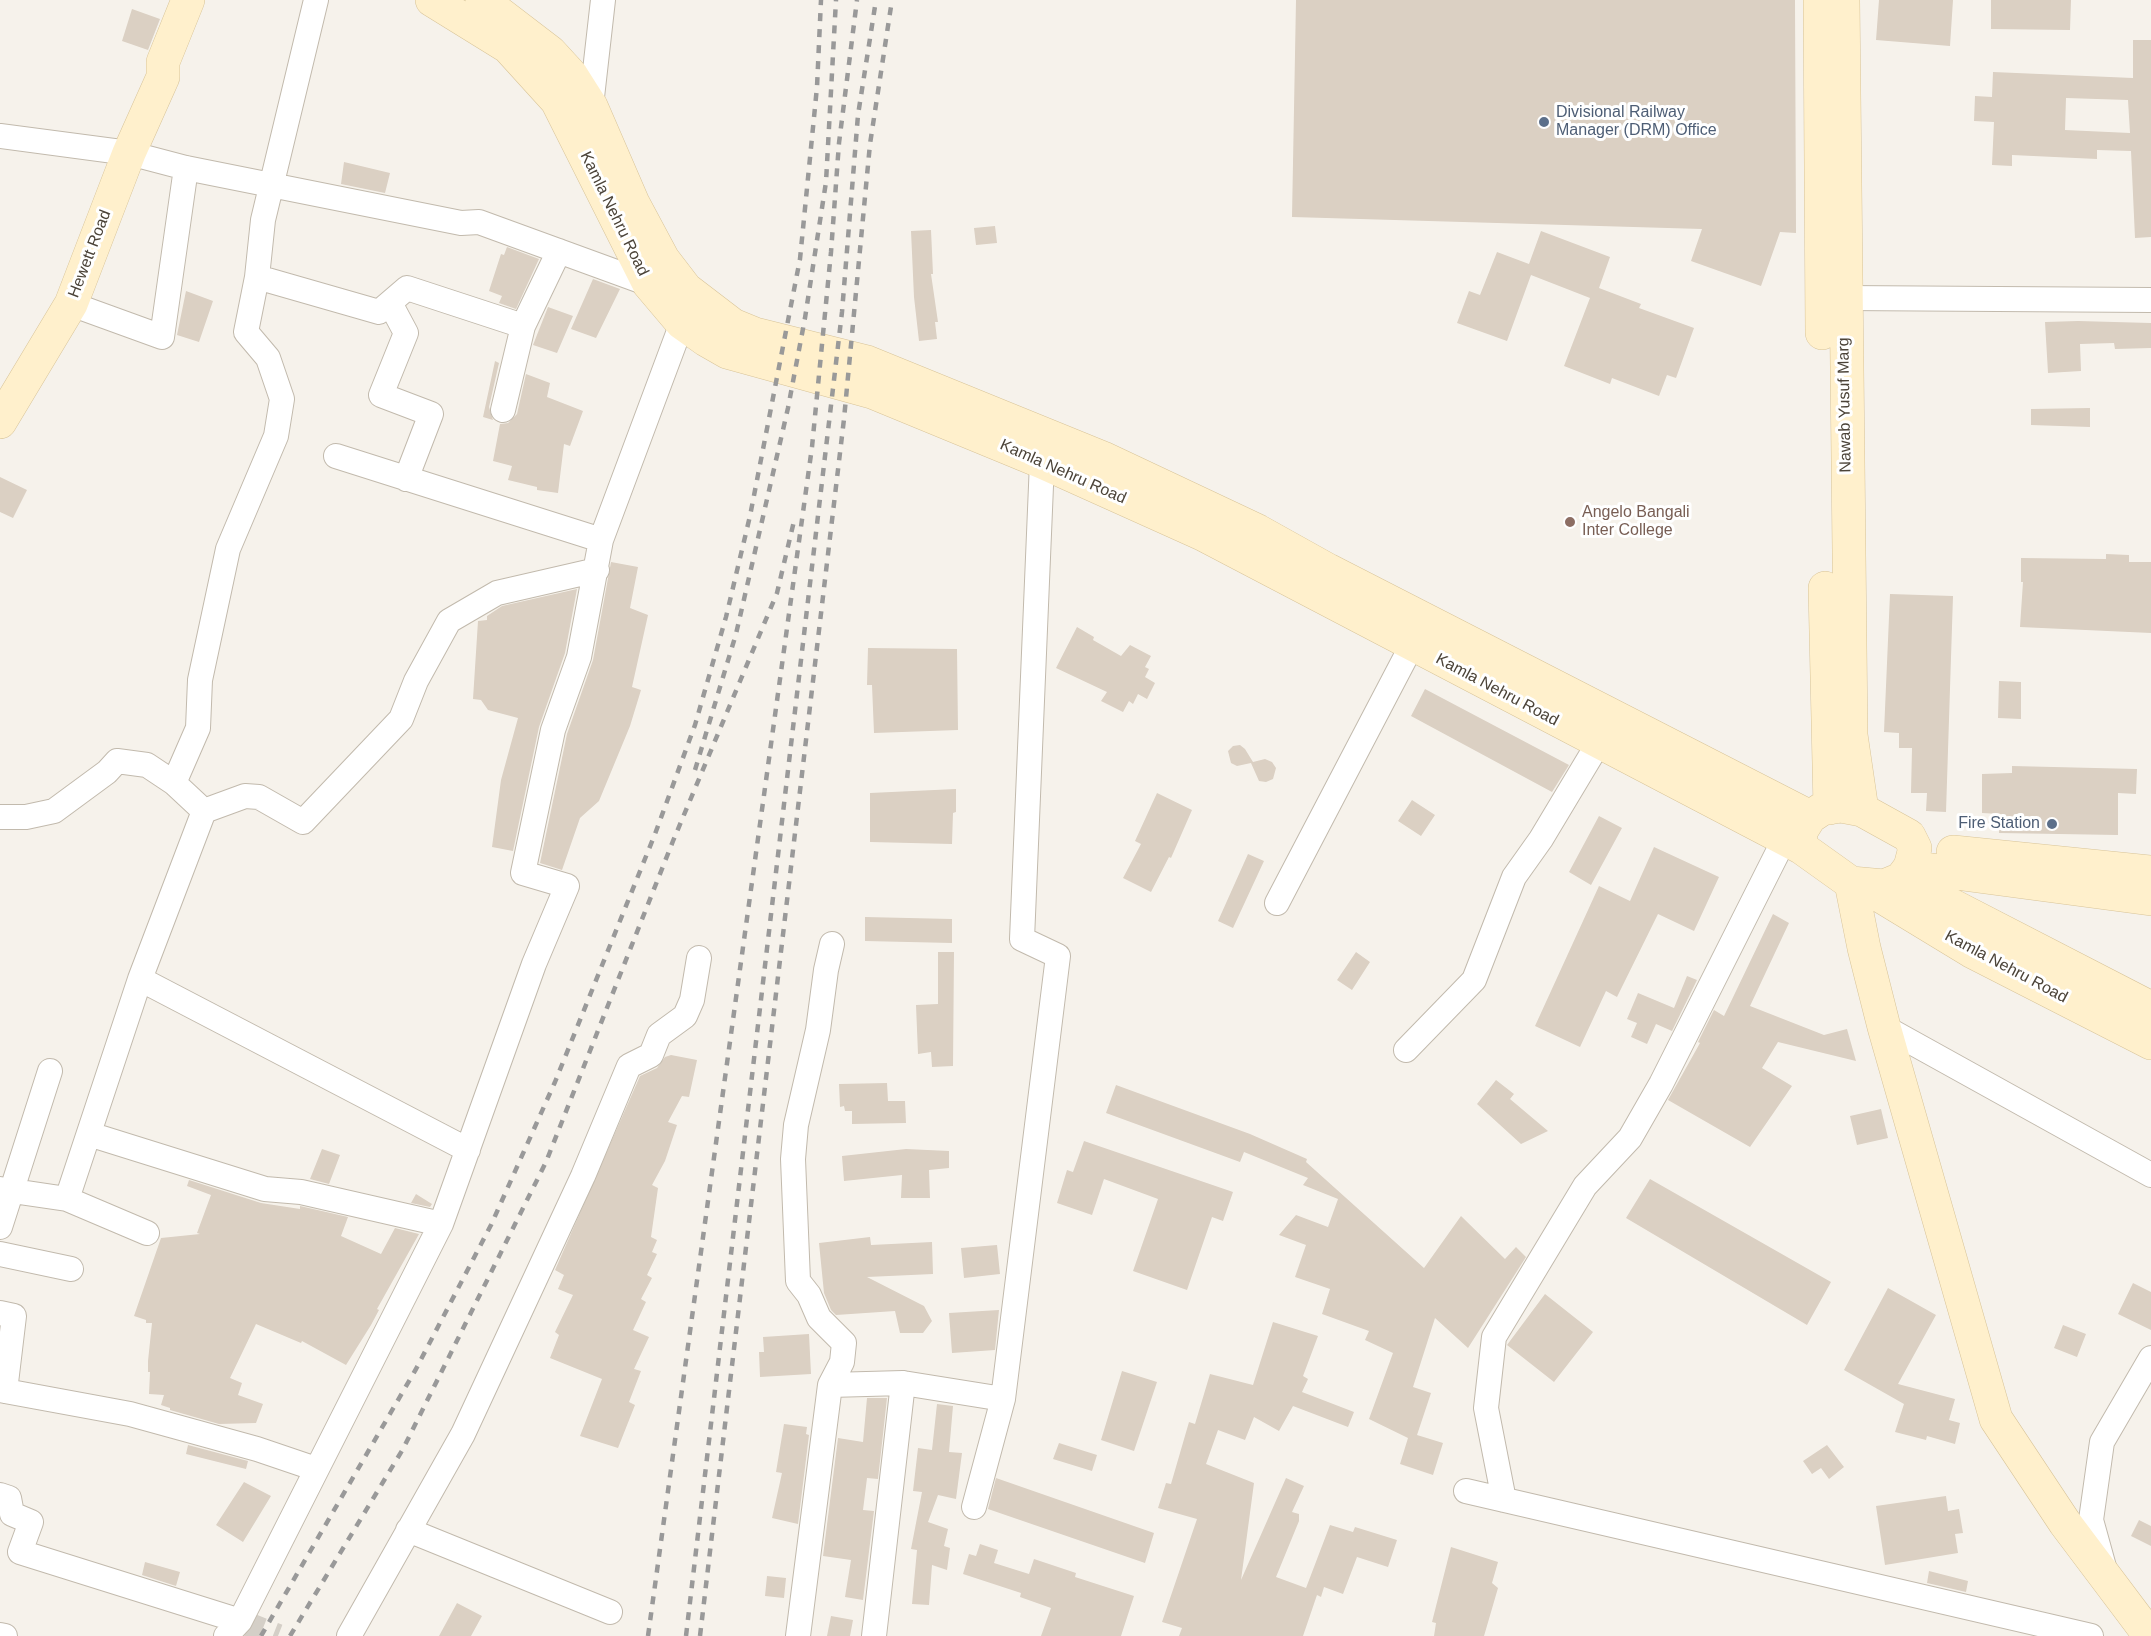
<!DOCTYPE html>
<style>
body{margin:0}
canvas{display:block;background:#f6f2eb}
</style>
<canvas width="2151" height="1636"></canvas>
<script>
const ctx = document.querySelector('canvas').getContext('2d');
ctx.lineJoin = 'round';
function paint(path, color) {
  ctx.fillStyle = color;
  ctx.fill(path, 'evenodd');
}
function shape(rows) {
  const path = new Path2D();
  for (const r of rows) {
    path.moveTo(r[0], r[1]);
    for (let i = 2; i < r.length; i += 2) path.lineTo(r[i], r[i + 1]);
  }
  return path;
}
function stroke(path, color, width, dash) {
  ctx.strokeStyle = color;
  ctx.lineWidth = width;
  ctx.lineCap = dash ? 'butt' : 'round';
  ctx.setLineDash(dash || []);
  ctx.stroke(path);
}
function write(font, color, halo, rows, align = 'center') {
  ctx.font = font + ' Arial,sans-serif';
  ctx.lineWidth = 6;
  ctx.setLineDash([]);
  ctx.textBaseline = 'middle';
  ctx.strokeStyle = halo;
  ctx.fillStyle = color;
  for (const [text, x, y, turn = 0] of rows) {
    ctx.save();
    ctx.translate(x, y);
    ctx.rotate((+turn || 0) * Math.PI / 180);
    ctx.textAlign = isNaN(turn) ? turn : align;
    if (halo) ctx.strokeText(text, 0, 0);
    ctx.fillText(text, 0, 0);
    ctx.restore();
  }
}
const building = shape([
 [1296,0,1795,0,1796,233,1780,232,1761,286,1691,261,1702,229,1292,217],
 [1879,0,1953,0,1950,46,1876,40],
 [1991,0,2071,0,2070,30,1991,29],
 [132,9,160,19,148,50,122,41],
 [2133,40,2151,40,2151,237,2135,238,2131,151,2097,150,2097,159,2012,155,2012,166,1992,165,1994,122,1974,121,1975,96,1992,97,1993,72,2133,78],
 [2066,98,2128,100,2130,133,2065,130],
 [344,162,390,173,385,193,341,184],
 [995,226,997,243,976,245,974,228],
 [931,230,933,274,931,274,938,322,935,322,937,339,919,341,914,297,911,231],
 [1541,231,1610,257,1599,288,1641,304,1639,308,1694,328,1676,378,1667,375,1659,396,1612,378,1610,384,1564,366,1590,298,1531,275,1507,341,1457,323,1469,291,1480,295,1497,252,1529,264],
 [507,247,539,259,516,309,499,303,502,296,489,291,501,254,504,255],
 [593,279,620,289,596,338,571,329],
 [186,291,213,301,199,342,177,335],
 [548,307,573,316,557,353,533,345],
 [2078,321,2151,323,2151,348,2115,349,2114,343,2080,344,2081,371,2048,373,2045,322],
 [495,361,499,363,489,407,493,420,483,417],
 [526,374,550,383,547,397,583,411,570,446,564,444,558,493,537,490,537,487,508,480,512,466,493,461,500,424,508,423,517,414],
 [2090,408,2090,427,2031,425,2031,409],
 [0,477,27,490,13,518,0,512],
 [2106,554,2129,555,2129,562,2151,562,2151,633,2020,627,2023,582,2021,582,2021,558,2106,559],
 [611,562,638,567,630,608,648,615,632,687,641,690,630,726,599,801,580,818,562,870,540,863,567,734,593,660],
 [577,589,565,653,539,727,513,851,492,847,501,780,518,718,488,710,481,700,473,699,478,621,487,620,487,616,502,606],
 [1890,594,1953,596,1946,812,1926,811,1927,793,1911,793,1912,748,1899,748,1899,733,1884,732],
 [1077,627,1094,637,1093,640,1121,656,1130,645,1151,656,1145,667,1149,669,1145,677,1155,683,1147,699,1138,694,1133,704,1129,701,1123,712,1101,701,1107,692,1056,668],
 [868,648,957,649,958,730,874,733,872,685,867,685],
 [1999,681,2021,682,2021,719,1998,718],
 [1425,689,1569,765,1552,792,1411,716],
 [1240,745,1245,749,1253,762,1265,759,1272,762,1276,768,1273,779,1266,782,1259,781,1251,763,1237,766,1231,763,1228,751,1233,746],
 [2012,766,2137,769,2136,794,2118,793,2118,835,1999,833,2000,814,1982,813,1982,774,2012,773],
 [956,789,956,812,953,813,952,844,870,842,870,793],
 [1157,793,1192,810,1171,858,1169,857,1151,892,1123,878,1141,844,1135,841],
 [1412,800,1435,815,1421,836,1398,821],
 [1599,816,1622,828,1591,885,1569,872],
 [1654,847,1719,877,1694,931,1658,914,1617,997,1606,991,1580,1047,1535,1026,1599,886,1630,901],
 [1248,854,1264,861,1233,928,1218,921],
 [1773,914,1789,923,1750,1006,1824,1035,1847,1029,1856,1061,1778,1042,1762,1068,1792,1086,1750,1147,1668,1100,1700,1043,1698,1042,1714,1010,1724,1016],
 [865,917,952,919,952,943,865,941],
 [938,952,954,952,953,1066,932,1067,931,1052,918,1054,916,1005,938,1004],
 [1356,952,1370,962,1352,990,1337,980],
 [1687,976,1697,980,1672,1031,1656,1024,1647,1044,1631,1037,1637,1023,1627,1019,1638,993,1674,1008],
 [671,1055,697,1060,689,1097,682,1096,668,1122,677,1125,665,1161,652,1185,658,1188,651,1237,657,1240,652,1252,657,1254,647,1275,652,1278,641,1299,646,1302,633,1330,649,1337,634,1369,641,1371,629,1402,635,1405,618,1448,580,1436,602,1379,550,1358,559,1335,555,1332,573,1295,558,1289,564,1275,555,1270,640,1076,657,1068,665,1057],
 [1496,1080,1514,1094,1510,1099,1548,1131,1521,1144,1477,1104],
 [887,1083,888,1101,905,1101,906,1123,852,1124,852,1111,845,1111,844,1106,840,1107,839,1084],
 [1116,1085,1250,1134,1307,1159,1306,1162,1424,1268,1461,1216,1505,1259,1516,1247,1526,1257,1468,1348,1435,1318,1413,1387,1431,1393,1417,1435,1443,1443,1433,1475,1400,1464,1408,1438,1369,1419,1393,1353,1365,1340,1369,1331,1322,1314,1330,1289,1295,1277,1306,1245,1279,1235,1296,1215,1328,1227,1338,1199,1303,1185,1308,1178,1244,1152,1240,1162,1106,1113],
 [1881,1109,1888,1138,1857,1145,1850,1116],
 [1084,1141,1233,1192,1223,1221,1212,1217,1187,1290,1133,1271,1158,1199,1104,1179,1092,1215,1057,1203,1067,1170,1073,1172],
 [322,1149,340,1155,329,1184,310,1179],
 [906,1149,949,1151,949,1168,929,1170,930,1198,901,1198,902,1175,844,1181,842,1156],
 [1650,1179,1831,1282,1807,1325,1626,1218],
 [189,1180,261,1203,300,1209,300,1206,348,1217,341,1236,381,1254,395,1228,419,1234,377,1309,379,1310,371,1325,346,1365,302,1341,301,1343,256,1324,230,1378,242,1383,238,1395,263,1404,256,1423,219,1424,170,1410,170,1408,161,1405,164,1395,149,1394,150,1372,148,1372,148,1361,152,1323,146,1323,146,1320,134,1316,161,1238,200,1234,197,1233,211,1195,187,1186],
 [416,1194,432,1204,430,1207,411,1203],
 [870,1237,871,1245,932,1242,933,1274,867,1277,924,1306,932,1321,923,1333,900,1333,895,1311,836,1315,831,1310,824,1293,819,1243],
 [997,1245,1000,1274,964,1278,961,1248],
 [2133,1283,2151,1292,2151,1330,2118,1314],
 [1888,1288,1936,1315,1898,1384,1955,1399,1949,1420,1960,1423,1955,1444,1927,1436,1926,1440,1895,1432,1904,1404,1844,1370],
 [1545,1294,1593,1332,1554,1382,1507,1345],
 [999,1310,995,1350,952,1353,949,1313],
 [1273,1322,1318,1336,1303,1376,1308,1379,1302,1392,1354,1412,1348,1427,1293,1406,1279,1431,1254,1417,1245,1440,1218,1430,1206,1464,1254,1483,1241,1580,1286,1478,1304,1486,1292,1512,1299,1514,1299,1521,1276,1577,1306,1588,1330,1525,1353,1532,1355,1527,1397,1540,1388,1567,1357,1557,1343,1594,1324,1587,1321,1597,1317,1595,1303,1636,1179,1636,1182,1628,1162,1622,1197,1519,1158,1508,1166,1483,1171,1484,1189,1422,1195,1424,1210,1374,1253,1385],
 [2063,1325,2086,1334,2077,1357,2054,1348],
 [809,1334,811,1374,760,1377,759,1352,764,1352,763,1337],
 [1122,1371,1157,1382,1134,1451,1101,1440],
 [867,1398,887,1398,878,1479,867,1478,863,1510,874,1511,863,1600,845,1597,851,1560,823,1556,838,1438,863,1442],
 [937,1404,953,1406,949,1452,962,1453,956,1499,938,1495,928,1522,948,1529,944,1546,950,1548,947,1570,932,1565,929,1605,912,1604,917,1550,911,1549,922,1492,913,1491,918,1448,932,1450],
 [784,1424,807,1427,806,1434,809,1435,798,1524,772,1518,782,1473,776,1472],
 [1059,1443,1097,1455,1092,1471,1053,1459],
 [188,1445,248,1461,246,1469,186,1454],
 [1827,1445,1844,1467,1829,1479,1821,1468,1812,1474,1803,1461],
 [996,1478,1154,1533,1145,1563,988,1509],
 [244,1482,271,1496,243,1542,216,1525],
 [1946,1496,1948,1511,1959,1509,1963,1533,1955,1534,1958,1553,1885,1565,1876,1506],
 [2139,1520,2151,1526,2151,1546,2131,1536],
 [980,1544,998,1550,994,1563,1029,1574,1034,1559,1076,1573,1075,1577,1134,1596,1121,1636,1041,1636,1051,1608,1020,1597,1021,1593,963,1574,969,1554,976,1556],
 [1451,1547,1498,1562,1492,1583,1498,1588,1484,1636,1434,1636,1436,1623,1432,1622],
 [145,1562,180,1572,176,1586,142,1575],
 [1929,1571,1968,1581,1966,1592,1927,1583],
 [767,1576,786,1578,784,1598,765,1596],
 [457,1603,482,1616,471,1636,439,1636],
 [831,1616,853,1620,850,1636,827,1636]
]);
const streetTunnel = shape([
 [240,1621,278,1636]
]);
const street = shape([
 [591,106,603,0],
 [0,136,129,153,186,168,461,223,479,222,649,284],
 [257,277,379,312,407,288,523,326,503,410],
 [1844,298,2151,300],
 [390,303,406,333,381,395,431,414,406,479],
 [71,304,162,337,186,168],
 [523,326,559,251],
 [336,456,601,540],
 [174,783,198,728,200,680,228,549,276,436,282,399,268,358,246,332,257,277,263,220,316,0],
 [0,817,26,817,54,811,107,772,117,761,147,765,174,783,204,811,245,796,259,797,303,822,401,719,416,681,449,621,497,593,597,570],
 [1277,903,1412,645],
 [140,979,468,1150],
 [1884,1027,2151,1175],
 [1406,1050,1474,980,1514,877,1541,839,1598,744],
 [89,1134,265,1189,301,1192,441,1224],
 [0,1189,67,1199,140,979,204,811],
 [67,1199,147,1233],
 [0,1227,50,1071],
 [0,1254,71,1269],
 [0,1313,14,1316,5,1391],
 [830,1385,842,1362,844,1343,819,1318,809,1295,798,1281,793,1159,796,1125,818,1030,826,970,832,944],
 [0,1390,130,1414,257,1449,316,1469],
 [1466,1491,2091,1636],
 [0,1495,9,1498,12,1514,31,1522,20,1552,240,1621],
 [1504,1500,1486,1408,1494,1337,1585,1186,1630,1138,1661,1084,1784,840],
 [974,1507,1003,1399,1058,956,1022,939,1042,462],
 [408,1530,610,1612],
 [2104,1567,2091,1520,2102,1442,2151,1358],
 [0,1635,5,1636],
 [226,1636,240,1621,441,1224,534,964,567,886,523,873,553,730,579,657,601,540,682,323],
 [349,1636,463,1434,583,1176,629,1066,651,1055,659,1035,685,1016,692,1000,699,958],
 [798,1636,830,1385,903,1383,1003,1399],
 [874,1636,903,1383]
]);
const secondary = shape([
 [432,0,508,47,557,101,649,284,682,323,706,340,727,352,872,392,1042,462,1202,534,1802,848],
 [482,0,550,52,572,76,591,106,633,203,663,259,686,289,733,325,755,334,867,362,1103,458,1258,531,1328,570,1810,817],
 [1820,0,1822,333],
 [1843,0,1851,735,1862,810],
 [0,422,71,304,129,153,163,77,163,62,188,0],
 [1825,588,1830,808],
 [1841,806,1862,810,1909,836,1915,848,1910,867,1901,879,1884,886,1851,883,1802,848,1800,833,1810,817,1822,809,1841,806],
 [1953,852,2151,872],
 [1910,867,2151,899],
 [1901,879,2151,1008],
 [1851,883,1864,948,1884,1027,1996,1419,2065,1523,2150,1636],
 [1864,886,1971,951,2151,1043]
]);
const rail = shape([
 [695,770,736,634,788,408,805,318,826,182,836,0],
 [261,1636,416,1369,491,1225,555,1082,655,834,695,725,726,617,750,516,800,259,817,87,821,0],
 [290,1636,403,1449,546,1162,673,841,777,593,794,521],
 [648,1636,812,447,831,252,839,143,857,0],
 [686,1636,842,312,858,115,876,0],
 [700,1636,844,419,870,144,892,0]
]);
const markers = [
 [1544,122,6,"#5c6f8a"],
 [1570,522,6,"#8d6e63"],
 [2052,824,6,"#5c6f8a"]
];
const serviceNames = [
 ["Divisional Railway",1556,113],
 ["Manager (DRM) Office",1556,131],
 ["Fire Station",2040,824,"right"]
];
const streetNames = [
 ["Kamla Nehru Road",614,214,64],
 ["Hewett Road",90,254,-69],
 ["Nawab Yusuf Marg",1845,405,-91],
 ["Kamla Nehru Road",1063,472,24],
 ["Kamla Nehru Road",1497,690,28],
 ["Kamla Nehru Road",2006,967,28]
];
const educationNames = [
 ["Angelo Bangali",1582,513],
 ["Inter College",1582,531]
];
paint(building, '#dbd0c3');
stroke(streetTunnel, '#d4cfc7', 24, [24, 12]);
stroke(street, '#c2baad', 26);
stroke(secondary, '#d8c499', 34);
stroke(street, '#fff', 24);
stroke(secondary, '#fff0cc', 33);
stroke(rail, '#999', 4.5, [8, 8]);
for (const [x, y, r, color] of markers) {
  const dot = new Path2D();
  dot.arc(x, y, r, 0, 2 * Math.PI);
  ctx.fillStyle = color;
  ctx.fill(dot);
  stroke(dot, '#fff', 2);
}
write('16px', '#4e5e75', '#fff', serviceNames, 'left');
write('16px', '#4b4338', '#fff', streetNames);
write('16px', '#785e54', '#fff', educationNames, 'left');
</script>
